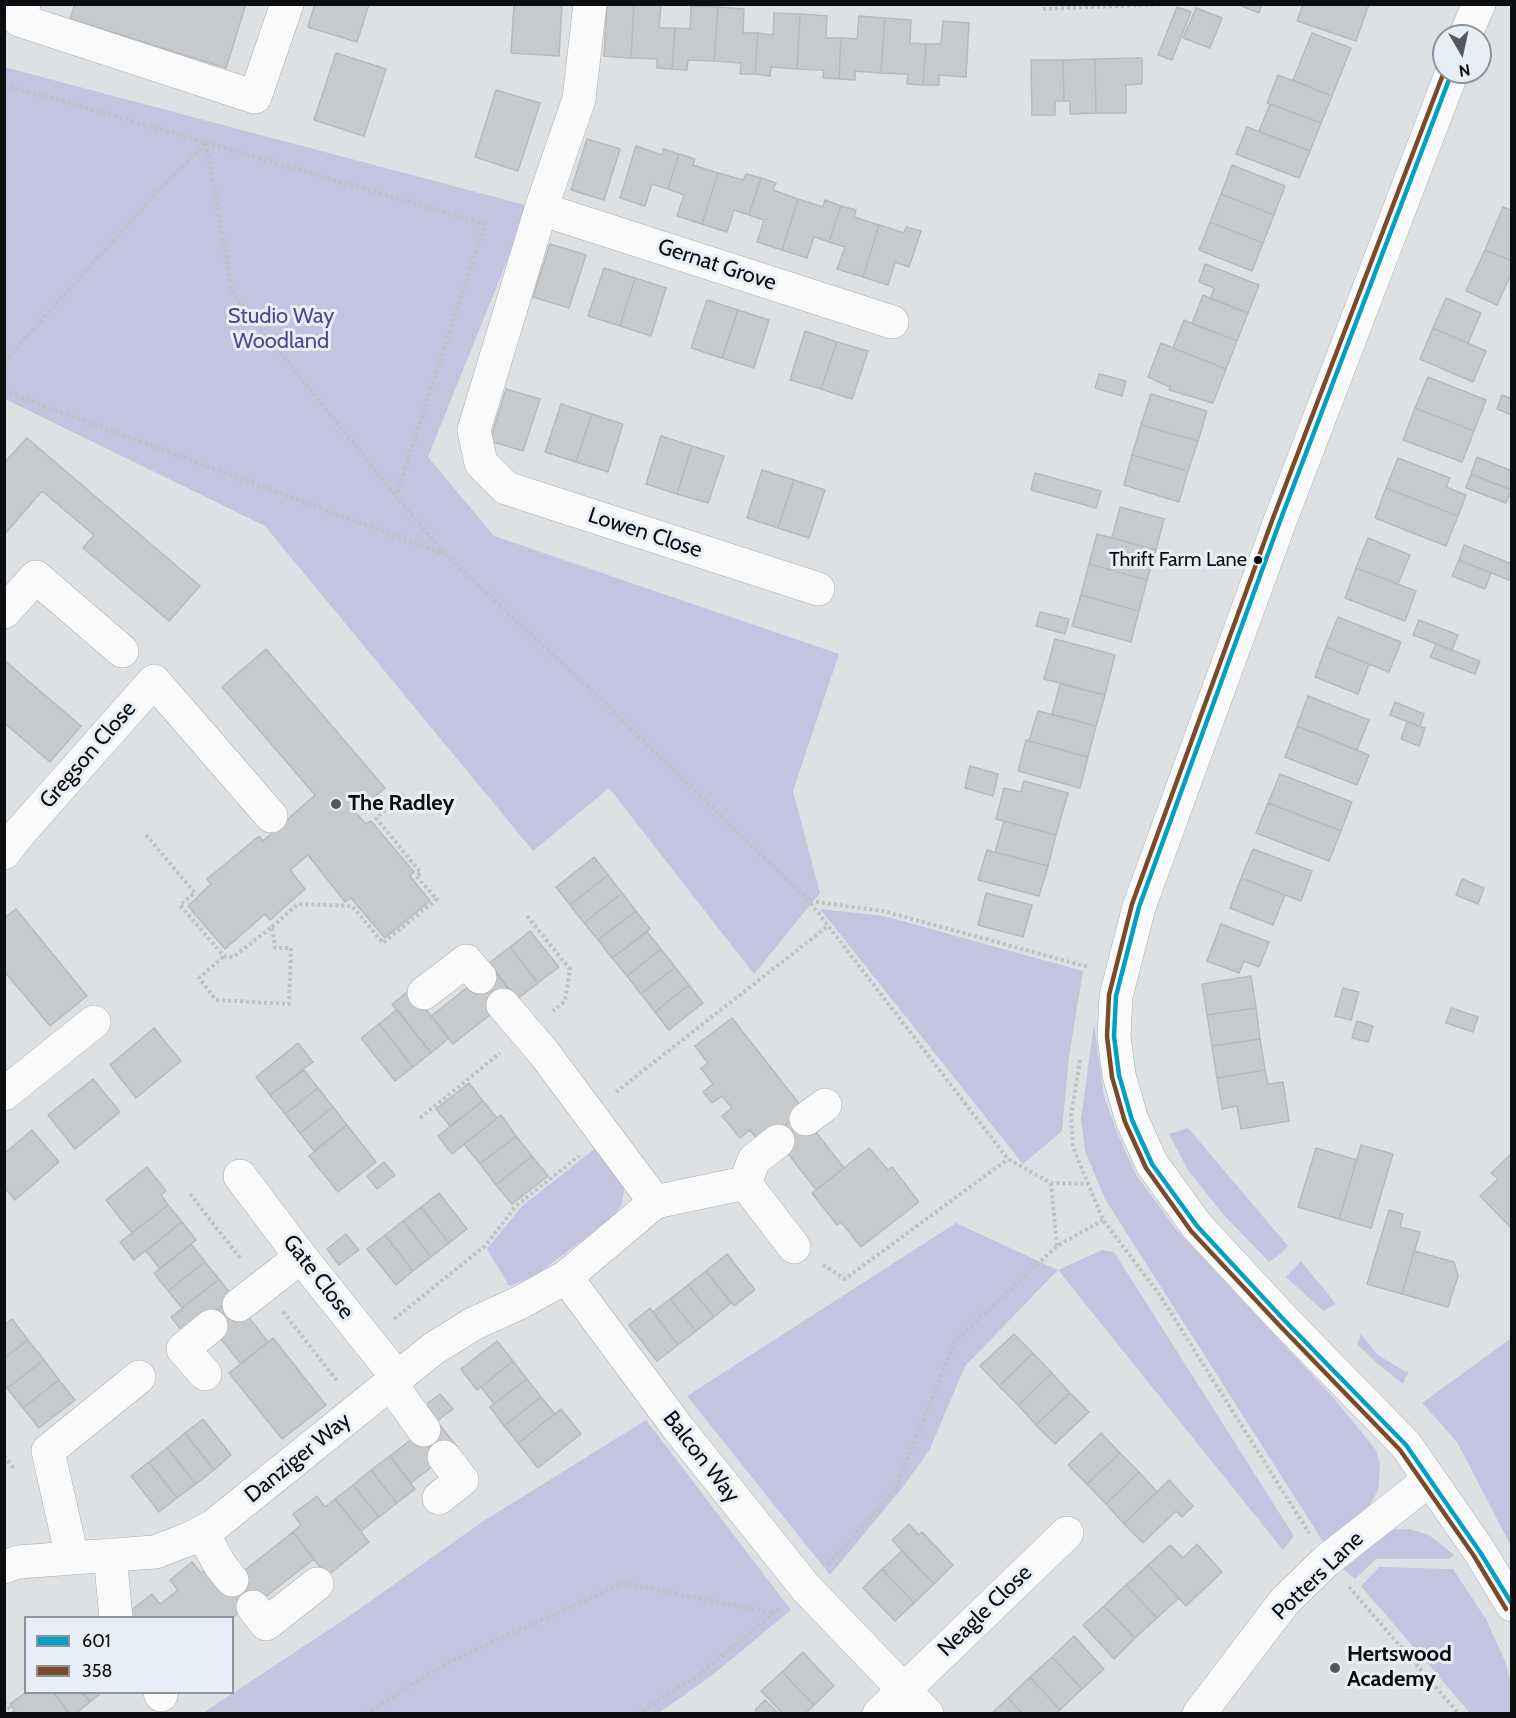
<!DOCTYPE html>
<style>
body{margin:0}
#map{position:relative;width:1516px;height:1718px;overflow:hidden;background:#dee1e4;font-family:Cabin,sans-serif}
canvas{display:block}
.frame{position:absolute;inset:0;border:6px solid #0b0d10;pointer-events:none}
.legend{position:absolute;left:24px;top:1616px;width:210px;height:78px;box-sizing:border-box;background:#e7eef5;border:2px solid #8f9499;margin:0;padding:8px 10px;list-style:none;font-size:18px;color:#0b0d10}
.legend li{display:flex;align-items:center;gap:12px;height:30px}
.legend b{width:30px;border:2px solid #8f9499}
.north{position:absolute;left:1432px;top:24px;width:60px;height:60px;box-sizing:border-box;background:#e7eef5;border:2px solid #8f9499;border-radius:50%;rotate:171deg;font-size:16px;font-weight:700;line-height:24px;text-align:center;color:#0b0d10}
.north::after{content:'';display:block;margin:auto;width:21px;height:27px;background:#55575a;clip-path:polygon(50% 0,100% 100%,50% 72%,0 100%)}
</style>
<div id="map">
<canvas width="1516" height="1718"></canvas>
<div class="frame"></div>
<ul class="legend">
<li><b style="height:8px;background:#01a1c4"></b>601</li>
<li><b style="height:8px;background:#7a4b2a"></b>358</li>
</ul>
<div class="north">N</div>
</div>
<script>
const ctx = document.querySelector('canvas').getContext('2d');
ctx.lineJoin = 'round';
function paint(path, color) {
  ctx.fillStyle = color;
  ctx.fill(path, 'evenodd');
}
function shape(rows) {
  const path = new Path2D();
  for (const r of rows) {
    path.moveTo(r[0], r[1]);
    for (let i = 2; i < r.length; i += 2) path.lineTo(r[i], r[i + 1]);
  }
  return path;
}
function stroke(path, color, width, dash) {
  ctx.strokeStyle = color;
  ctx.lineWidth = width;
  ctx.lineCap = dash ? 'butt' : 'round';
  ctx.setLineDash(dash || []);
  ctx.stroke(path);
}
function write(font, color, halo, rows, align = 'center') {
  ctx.font = font + ' Cabin,sans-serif';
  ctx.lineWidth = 6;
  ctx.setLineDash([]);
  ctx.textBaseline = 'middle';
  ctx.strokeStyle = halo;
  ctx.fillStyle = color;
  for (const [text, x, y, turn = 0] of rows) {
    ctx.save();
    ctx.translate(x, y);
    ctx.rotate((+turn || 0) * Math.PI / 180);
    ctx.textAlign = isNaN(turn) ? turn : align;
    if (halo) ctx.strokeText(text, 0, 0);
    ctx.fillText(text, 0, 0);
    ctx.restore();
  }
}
const green = shape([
 [4,67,529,206,428,457,494,536,839,654,793,791,820,893,754,974,609,788,533,851,265,526,5,399],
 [820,909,884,916,1083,971,1069,1056,1062,1131,1023,1164],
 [1094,1024,1104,1096,1118,1135,1137,1176,1176,1229,1332,1396,1376,1450,1380,1465,1378,1490,1370,1505,1324,1543,1105,1199,1085,1151,1081,1119],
 [1188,1128,1288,1246,1279,1255,1269,1262,1222,1213,1188,1170,1169,1134],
 [597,1147,622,1179,624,1191,622,1204,614,1216,535,1276,509,1286,487,1249,522,1206],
 [956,1223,1058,1270,1102,1250,1114,1252,1294,1536,1283,1550,1058,1270,965,1366,930,1449,903,1487,830,1575,687,1396],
 [1301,1261,1336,1304,1323,1311,1286,1277],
 [1361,1334,1378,1355,1406,1372,1409,1371,1403,1384,1378,1364,1357,1344],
 [1510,1339,1512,1341,1511,1546,1457,1442,1422,1403],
 [646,1420,791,1610,715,1673,659,1713,203,1713,348,1617,482,1522],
 [1409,1529,1429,1535,1454,1555,1449,1559,1376,1559,1355,1579,1341,1567,1391,1530],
 [1379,1567,1453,1569,1486,1619,1505,1661,1511,1683,1511,1713,1470,1713,1361,1586]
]);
const building = shape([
 [75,4,246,4,226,68,70,19,75,4],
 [315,4,369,4,357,42,308,27,315,4],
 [514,4,562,4,559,56,511,53,514,4],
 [607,4,634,4,631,58,604,56,607,4],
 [634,4,661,5,659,28,675,28,672,69,657,68,657,59,631,58,634,4],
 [1237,4,1262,4,1259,13,1237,4],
 [1303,4,1369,4,1356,41,1297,21,1303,4],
 [691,6,718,7,714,61,688,60,687,70,672,69,675,28,690,29,691,6],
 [718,7,744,9,743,33,758,33,755,74,740,74,741,63,714,61,718,7],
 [1177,7,1191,12,1172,60,1158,55,1177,7],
 [1196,8,1222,18,1210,48,1183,38,1196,8],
 [774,13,800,14,797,69,771,67,770,76,755,74,758,33,773,35,774,13],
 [800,14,827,16,826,38,841,38,839,79,823,78,824,70,797,69,800,14],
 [859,16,885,18,881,73,855,71,855,80,839,79,841,38,857,39,859,16],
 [885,18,911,20,910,43,926,44,923,85,907,84,908,74,881,73,885,18],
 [943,21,969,23,966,77,939,75,939,85,923,85,926,44,941,44,943,21],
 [1312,33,1351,48,1332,96,1293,80,1312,33],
 [336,53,386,69,364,136,314,120,336,53],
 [1142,58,1142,84,1126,85,1126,113,1096,113,1095,59,1142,58],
 [1095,59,1096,113,1070,114,1070,101,1064,101,1063,60,1095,59],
 [1031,60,1063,60,1064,101,1055,101,1055,115,1032,115,1031,60],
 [1278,75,1332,96,1321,123,1267,103,1278,75],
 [496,90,540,103,518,171,475,157,496,90],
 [1270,104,1321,123,1310,151,1259,131,1270,104],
 [1247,127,1310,151,1299,178,1236,154,1247,127],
 [587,139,620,149,604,200,571,190,587,139],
 [636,146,662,155,663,149,679,154,668,189,652,184,645,206,620,198,636,146],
 [679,154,695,159,693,165,718,173,702,224,677,216,684,195,668,189,679,154],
 [1232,165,1285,186,1274,215,1221,194,1232,165],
 [718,173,743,180,746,174,761,178,749,215,734,210,727,232,702,224,718,173],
 [761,178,776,183,773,190,798,199,782,250,757,242,764,220,749,215,761,178],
 [1221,194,1274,215,1263,243,1210,222,1221,194],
 [798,199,823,207,825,200,841,206,829,242,814,237,807,258,782,250,798,199],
 [841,206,856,210,854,217,879,225,863,277,837,269,845,247,829,242,841,206],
 [1503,207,1512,211,1512,261,1485,250,1503,207],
 [1210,222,1263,243,1252,271,1199,250,1210,222],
 [879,225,904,233,906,227,921,231,909,267,895,262,888,285,863,277,879,225],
 [550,244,586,255,569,308,533,297,550,244],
 [1485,250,1512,261,1512,272,1497,305,1466,291,1485,250],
 [1205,264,1259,285,1248,313,1210,299,1214,288,1199,282,1205,264],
 [604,268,635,278,620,326,588,316,604,268],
 [635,278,666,288,651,336,620,326,635,278],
 [1203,295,1248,313,1237,341,1192,324,1203,295],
 [1446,298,1481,313,1468,343,1433,328,1446,298],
 [707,300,738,310,722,358,691,348,707,300],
 [738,310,769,320,754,368,722,358,738,310],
 [1184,320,1237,341,1226,369,1173,348,1184,320],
 [1433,328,1486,351,1473,382,1420,359,1433,328],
 [805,331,837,342,821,389,790,380,805,331],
 [837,342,868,351,852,399,821,389,837,342],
 [1161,343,1226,369,1213,403,1169,390,1170,387,1148,377,1161,343],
 [1099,374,1126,381,1122,396,1095,388,1099,374],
 [1428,377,1486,400,1474,431,1415,408,1428,377],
 [506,389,540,399,523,451,490,441,506,389],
 [1151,394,1207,411,1198,441,1141,425,1151,394],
 [1502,395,1512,399,1512,415,1497,409,1502,395],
 [561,404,592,414,576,462,545,452,561,404],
 [1415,408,1474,431,1462,462,1403,440,1415,408],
 [592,414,623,424,608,472,576,462,592,414],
 [1141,425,1198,441,1188,471,1132,455,1141,425],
 [661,436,692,446,677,494,646,484,661,436],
 [27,438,200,586,169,621,83,548,94,535,42,491,4,535,4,463,27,438],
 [692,446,724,456,708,503,677,494,692,446],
 [1132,455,1188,471,1179,502,1124,485,1132,455],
 [1477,457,1512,471,1511,490,1471,474,1477,457],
 [1398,458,1450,478,1446,487,1466,495,1458,516,1386,488,1398,458],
 [762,470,794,480,778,528,747,518,762,470],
 [1035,473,1101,491,1096,508,1031,490,1035,473],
 [1471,474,1511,490,1506,503,1466,488,1471,474],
 [794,480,825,490,809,538,778,528,794,480],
 [1386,488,1458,516,1446,546,1375,518,1386,488],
 [1120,507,1164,519,1156,550,1112,538,1120,507],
 [1097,534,1156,550,1147,580,1089,564,1097,534],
 [1368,538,1410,555,1398,584,1356,568,1368,538],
 [1464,545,1512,564,1512,572,1509,580,1459,560,1464,545],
 [1459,560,1491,573,1485,589,1452,576,1459,560],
 [1089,564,1147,580,1139,611,1081,595,1089,564],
 [1356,568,1416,591,1405,621,1345,598,1356,568],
 [1081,595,1139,611,1131,642,1072,626,1081,595],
 [1040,612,1069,619,1065,634,1036,626,1040,612],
 [1338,617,1401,642,1389,672,1326,647,1338,617],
 [1419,620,1458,635,1452,650,1413,635,1419,620],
 [1055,639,1115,655,1105,695,1044,679,1055,639],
 [1436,644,1480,661,1475,674,1430,657,1436,644],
 [1326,647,1369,664,1358,694,1315,677,1326,647],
 [266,649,385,788,356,813,366,824,371,821,414,872,410,876,430,901,385,938,351,898,345,902,308,855,290,870,305,889,270,920,265,914,225,949,188,906,211,884,207,879,259,836,263,841,315,795,222,687,266,649],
 [4,660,81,726,50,762,4,723,4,660],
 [1060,684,1105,695,1096,726,1052,714,1060,684],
 [1308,696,1369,720,1357,750,1297,726,1308,696],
 [1395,702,1424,714,1420,726,1390,715,1395,702],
 [1038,711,1096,726,1088,757,1029,741,1038,711],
 [1407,722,1425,728,1419,746,1401,739,1407,722],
 [1297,726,1369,755,1357,785,1285,757,1297,726],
 [1026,740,1088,757,1080,788,1018,771,1026,740],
 [970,766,998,774,993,796,965,788,970,766],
 [1280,774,1352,802,1341,831,1268,803,1280,774],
 [1024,781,1068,793,1056,835,996,819,1004,788,1021,792,1024,781],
 [1268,803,1341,831,1329,861,1256,833,1268,803],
 [1004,821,1056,835,1048,866,995,852,1004,821],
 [1253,849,1312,871,1301,901,1241,878,1253,849],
 [987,850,1048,866,1039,896,978,880,987,850],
 [594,857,608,875,570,905,556,887,594,857],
 [608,875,622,893,584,923,570,905,608,875],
 [1241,878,1285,895,1273,925,1230,908,1241,878],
 [1462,879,1484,888,1478,904,1456,895,1462,879],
 [622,893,636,911,598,940,584,923,622,893],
 [986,893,1032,905,1023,937,978,925,986,893],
 [16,909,87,996,50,1026,4,971,4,918,16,909],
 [636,911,650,929,612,958,598,940,636,911],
 [1221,924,1269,942,1259,967,1244,961,1239,973,1207,961,1221,924],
 [530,931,559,967,538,983,510,947,530,931],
 [647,932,661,949,627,976,612,958,647,932],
 [510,947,538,983,517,999,489,963,510,947],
 [661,949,675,967,641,994,627,976,661,949],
 [675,967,689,985,655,1012,641,994,675,967],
 [492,968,514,996,453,1044,431,1016,492,968],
 [1251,976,1256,1008,1207,1015,1202,984,1251,976],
 [689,985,703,1003,669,1030,655,1012,689,985],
 [1343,988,1359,992,1351,1020,1335,1016,1343,988],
 [410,990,449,1038,431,1053,392,1004,410,990],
 [1256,1008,1260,1039,1212,1046,1207,1015,1256,1008],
 [1451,1008,1478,1017,1473,1032,1446,1023,1451,1008],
 [397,1009,431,1053,413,1067,379,1024,397,1009],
 [732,1018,804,1110,761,1144,750,1130,740,1138,722,1116,732,1108,722,1096,712,1103,703,1092,713,1084,701,1068,708,1063,695,1046,732,1018],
 [1357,1021,1373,1026,1368,1042,1352,1038,1357,1021],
 [379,1024,413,1067,395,1081,361,1038,379,1024],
 [154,1028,181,1061,136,1098,110,1065,154,1028],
 [1260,1039,1265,1070,1217,1078,1212,1046,1260,1039],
 [298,1043,313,1062,270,1095,256,1077,298,1043],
 [304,1070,318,1088,285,1114,270,1095,304,1070],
 [1265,1070,1268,1084,1283,1082,1289,1121,1241,1129,1237,1106,1222,1109,1217,1078,1265,1070],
 [93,1079,120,1112,75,1149,48,1115,93,1079],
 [469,1083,483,1101,450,1126,436,1109,469,1083],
 [318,1088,333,1107,300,1133,285,1114,318,1088],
 [483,1101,497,1118,452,1154,438,1136,483,1101],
 [333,1107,347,1125,314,1151,300,1133,333,1107],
 [801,1113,844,1168,816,1190,773,1134,801,1113],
 [501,1115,516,1136,480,1164,464,1144,501,1115],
 [347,1125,376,1162,338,1192,309,1156,347,1125],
 [32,1130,59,1162,15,1200,4,1187,4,1154,32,1130],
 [516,1136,532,1156,496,1185,480,1164,516,1136],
 [1361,1145,1393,1154,1371,1228,1339,1219,1361,1145],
 [869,1148,888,1170,892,1167,919,1202,861,1247,841,1222,837,1225,812,1193,869,1148],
 [1316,1148,1357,1160,1339,1219,1298,1207,1316,1148],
 [1510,1155,1512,1156,1512,1229,1480,1196,1498,1179,1491,1173,1510,1155],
 [532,1156,548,1176,512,1204,496,1185,532,1156],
 [384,1162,395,1175,377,1189,367,1176,384,1162],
 [147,1167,166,1191,161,1195,168,1205,132,1233,106,1200,147,1167],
 [439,1193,467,1229,449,1243,421,1207,439,1193],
 [168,1205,182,1222,134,1260,120,1242,168,1205],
 [421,1207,449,1243,431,1257,403,1221,421,1207],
 [1389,1210,1403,1214,1400,1227,1420,1232,1402,1294,1367,1284,1389,1210],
 [403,1221,431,1257,413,1271,385,1235,403,1221],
 [182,1222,196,1240,160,1269,146,1251,182,1222],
 [346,1234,359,1250,339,1265,327,1249,346,1234],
 [385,1235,413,1271,396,1285,367,1249,385,1235],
 [191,1244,205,1262,168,1291,154,1273,191,1244],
 [1414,1251,1454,1262,1458,1276,1448,1307,1402,1294,1414,1251],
 [727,1254,755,1290,734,1306,706,1271,727,1254],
 [205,1262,219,1279,182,1308,168,1291,205,1262],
 [706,1271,731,1303,714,1317,688,1285,706,1271],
 [219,1279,233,1297,185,1335,171,1317,219,1279],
 [688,1285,714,1317,696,1331,670,1299,688,1285],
 [233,1297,268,1342,241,1364,205,1319,233,1297],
 [670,1299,696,1331,678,1345,653,1312,670,1299],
 [650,1308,678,1345,657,1361,629,1325,650,1308],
 [12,1319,28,1340,4,1358,4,1325,12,1319],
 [1014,1334,1033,1353,999,1386,980,1366,1014,1334],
 [273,1338,326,1405,282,1439,229,1373,273,1338],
 [28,1340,44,1360,7,1388,4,1385,4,1358,28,1340],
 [497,1341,513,1361,477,1390,461,1369,497,1341],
 [1033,1353,1052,1373,1018,1405,999,1386,1033,1353],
 [44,1360,59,1380,23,1408,7,1388,44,1360],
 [513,1361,527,1379,494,1404,481,1387,513,1361],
 [1052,1373,1070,1393,1036,1425,1018,1405,1052,1373],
 [527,1379,541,1397,504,1426,490,1407,527,1379],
 [59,1380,75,1400,39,1428,23,1408,59,1380],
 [1070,1393,1089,1412,1055,1444,1036,1425,1070,1393],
 [440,1394,453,1409,437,1421,428,1410,428,1403,440,1394],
 [541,1397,555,1414,518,1443,504,1426,541,1397],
 [561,1409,581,1434,538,1468,518,1443,561,1409],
 [203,1419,231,1455,214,1470,185,1433,203,1419],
 [436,1420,457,1447,411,1483,390,1456,436,1420],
 [185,1433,214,1470,196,1484,167,1448,185,1433],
 [1101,1433,1120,1453,1087,1484,1068,1465,1101,1433],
 [167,1448,196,1484,177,1498,149,1462,167,1448],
 [1120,1453,1139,1472,1106,1504,1087,1484,1120,1453],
 [390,1456,415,1489,397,1503,371,1470,390,1456],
 [149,1462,177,1498,159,1512,131,1476,149,1462],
 [371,1470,397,1503,379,1517,353,1485,371,1470],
 [1139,1472,1157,1492,1124,1524,1106,1504,1139,1472],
 [1169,1480,1193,1506,1182,1517,1176,1511,1143,1543,1124,1524,1169,1480],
 [353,1485,379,1517,361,1531,335,1499,353,1485],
 [317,1496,325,1507,335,1499,369,1542,327,1576,293,1532,301,1525,293,1514,317,1496],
 [909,1524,919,1535,922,1532,953,1565,934,1584,892,1540,909,1524],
 [293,1532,314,1559,247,1611,226,1585,293,1532],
 [1197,1544,1222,1572,1186,1606,1148,1565,1170,1545,1183,1558,1197,1544],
 [902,1551,934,1584,914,1603,882,1569,902,1551],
 [192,1562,201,1573,211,1565,244,1608,232,1618,133,1618,129,1612,152,1594,160,1604,178,1590,170,1580,192,1562],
 [1148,1565,1179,1598,1157,1618,1126,1585,1148,1565],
 [882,1569,914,1603,895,1621,863,1588,882,1569],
 [1126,1585,1157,1618,1135,1638,1104,1606,1126,1585],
 [1104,1606,1135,1638,1114,1659,1083,1625,1104,1606],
 [1074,1636,1104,1669,1082,1689,1052,1657,1074,1636],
 [803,1652,834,1686,814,1705,782,1672,803,1652],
 [1052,1657,1082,1689,1060,1710,1030,1677,1052,1657],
 [782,1672,814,1705,805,1714,783,1714,761,1691,782,1672],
 [1030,1677,1060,1710,1056,1714,1023,1714,1008,1698,1030,1677],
 [26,1692,53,1692,70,1714,17,1714,10,1704,26,1692],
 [53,1692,82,1692,90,1702,75,1714,70,1714,53,1692],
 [82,1692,102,1692,90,1702,82,1692],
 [1008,1698,1023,1714,991,1714,1008,1698],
 [765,1700,779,1714,759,1714,755,1710,765,1700]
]);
const path = shape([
 [1043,9,1167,4],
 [4,86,63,101,485,224,396,496,445,554,593,692,809,901,1008,1159,1051,1183,1088,1184],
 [206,143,232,292,396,496],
 [4,362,155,194,205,144],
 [4,391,444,554],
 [146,835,195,893,180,905,224,956,233,957,272,927,275,948,291,948,289,1004,216,1000,199,978,224,956],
 [810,901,883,911,1088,967],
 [527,916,570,969,565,1001,553,1011],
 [272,927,298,904,352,906,383,943,437,899,416,876,421,873,376,818,404,794],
 [1080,1060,1071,1116,1073,1147,1103,1220,1159,1294,1309,1533],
 [616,1092,828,926],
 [420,1118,500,1053],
 [1051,1183,1057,1246],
 [190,1194,241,1259],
 [823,1265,845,1279,1008,1159],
 [283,1312,338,1382],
 [394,1319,485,1246,516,1206,579,1156],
 [4,1456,15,1470],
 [828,1564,895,1490,955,1341,1057,1246,1103,1220],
 [1349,1587,1459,1714],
 [4,1702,14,1714],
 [366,1714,447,1663,623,1583,772,1613],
 [637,1714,698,1676,778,1609]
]);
const minor = shape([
 [24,4,19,20,255,97,287,4],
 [590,4,579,99,541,209,474,430,481,463,506,488,818,589],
 [541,209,892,322],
 [4,612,36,577,122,651],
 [4,853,22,830,154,681,271,816],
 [424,993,466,961,480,977],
 [503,1005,544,1053,655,1202,566,1277,678,1428,806,1588,927,1714],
 [4,1094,94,1022],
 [806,1119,825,1105],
 [240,1176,301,1257,397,1377],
 [745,1183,754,1160,778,1141],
 [655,1202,745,1183,794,1247],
 [239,1305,301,1257],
 [205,1374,183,1349,211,1326],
 [390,1383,424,1430],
 [439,1498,462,1480,444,1457],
 [202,1532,220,1565,232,1580],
 [110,1555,116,1618],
 [72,1557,48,1451,139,1377],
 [4,1567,18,1562,155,1552,189,1539,212,1527,433,1349,473,1324,519,1303,566,1277],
 [253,1607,266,1624,317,1584],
 [160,1692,161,1695],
 [879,1714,1067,1533],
 [1199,1714,1284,1602,1326,1561,1429,1480]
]);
const major = shape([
 [1465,36,1479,4],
 [1452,72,1280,521,1139,907,1116,996,1114,1036,1119,1075,1132,1120,1152,1164,1197,1226,1285,1321,1406,1445,1480,1552,1512,1605]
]);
const bus1 = shape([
 [1452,72,1280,521,1139,907,1116,996,1114,1036,1119,1075,1132,1120,1152,1164,1197,1226,1285,1321,1406,1445,1480,1552,1512,1604]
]);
const bus2 = shape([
 [1444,72,1273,518,1132,904,1109,995,1107,1036,1112,1077,1125,1122,1146,1168,1191,1231,1280,1326,1400,1450,1474,1556,1506,1609]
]);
const markers = [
 [1258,560,5,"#0b0d10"],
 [336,804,6,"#55575a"],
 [1335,1668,6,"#55575a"]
];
const busNames = [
 ["Thrift Farm Lane",1247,560]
];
const streetNames = [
 ["Gernat Grove",717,265,18],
 ["Lowen Close",645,533,18],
 ["Gregson Close",88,755,-49],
 ["Gate Close",318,1277,52],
 ["Balcon Way",701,1457,52],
 ["Danziger Way",298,1458,-39],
 ["Potters Lane",1318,1576,-44],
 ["Neagle Close",985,1611,-44]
];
const parkNames = [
 ["Studio Way",281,317],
 ["Woodland",281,342]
];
const poiNames = [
 ["The Radley",348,804],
 ["Hertswood",1347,1655],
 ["Academy",1347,1680]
];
paint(green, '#c4c3e0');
paint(building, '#c7cacc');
stroke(building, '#b7babc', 1.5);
stroke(minor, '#a9abae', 34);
stroke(major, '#a9abae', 34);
stroke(path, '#bfc1c2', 4, [3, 3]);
stroke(minor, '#fafafb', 33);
stroke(major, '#fafafb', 33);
stroke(bus1, '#01a1c4', 4.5);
stroke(bus2, '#7a4b2a', 4.5);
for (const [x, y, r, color] of markers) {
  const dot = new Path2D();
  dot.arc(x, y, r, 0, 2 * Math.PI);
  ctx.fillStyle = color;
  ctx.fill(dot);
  stroke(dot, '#e7eef5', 2);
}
write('20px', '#0b0d10', '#e7eef5', busNames, 'right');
write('22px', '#0b0d10', '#e7eef5', streetNames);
write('22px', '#52478f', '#e7eef5', parkNames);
write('bold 22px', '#0b0d10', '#e7eef5', poiNames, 'left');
</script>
